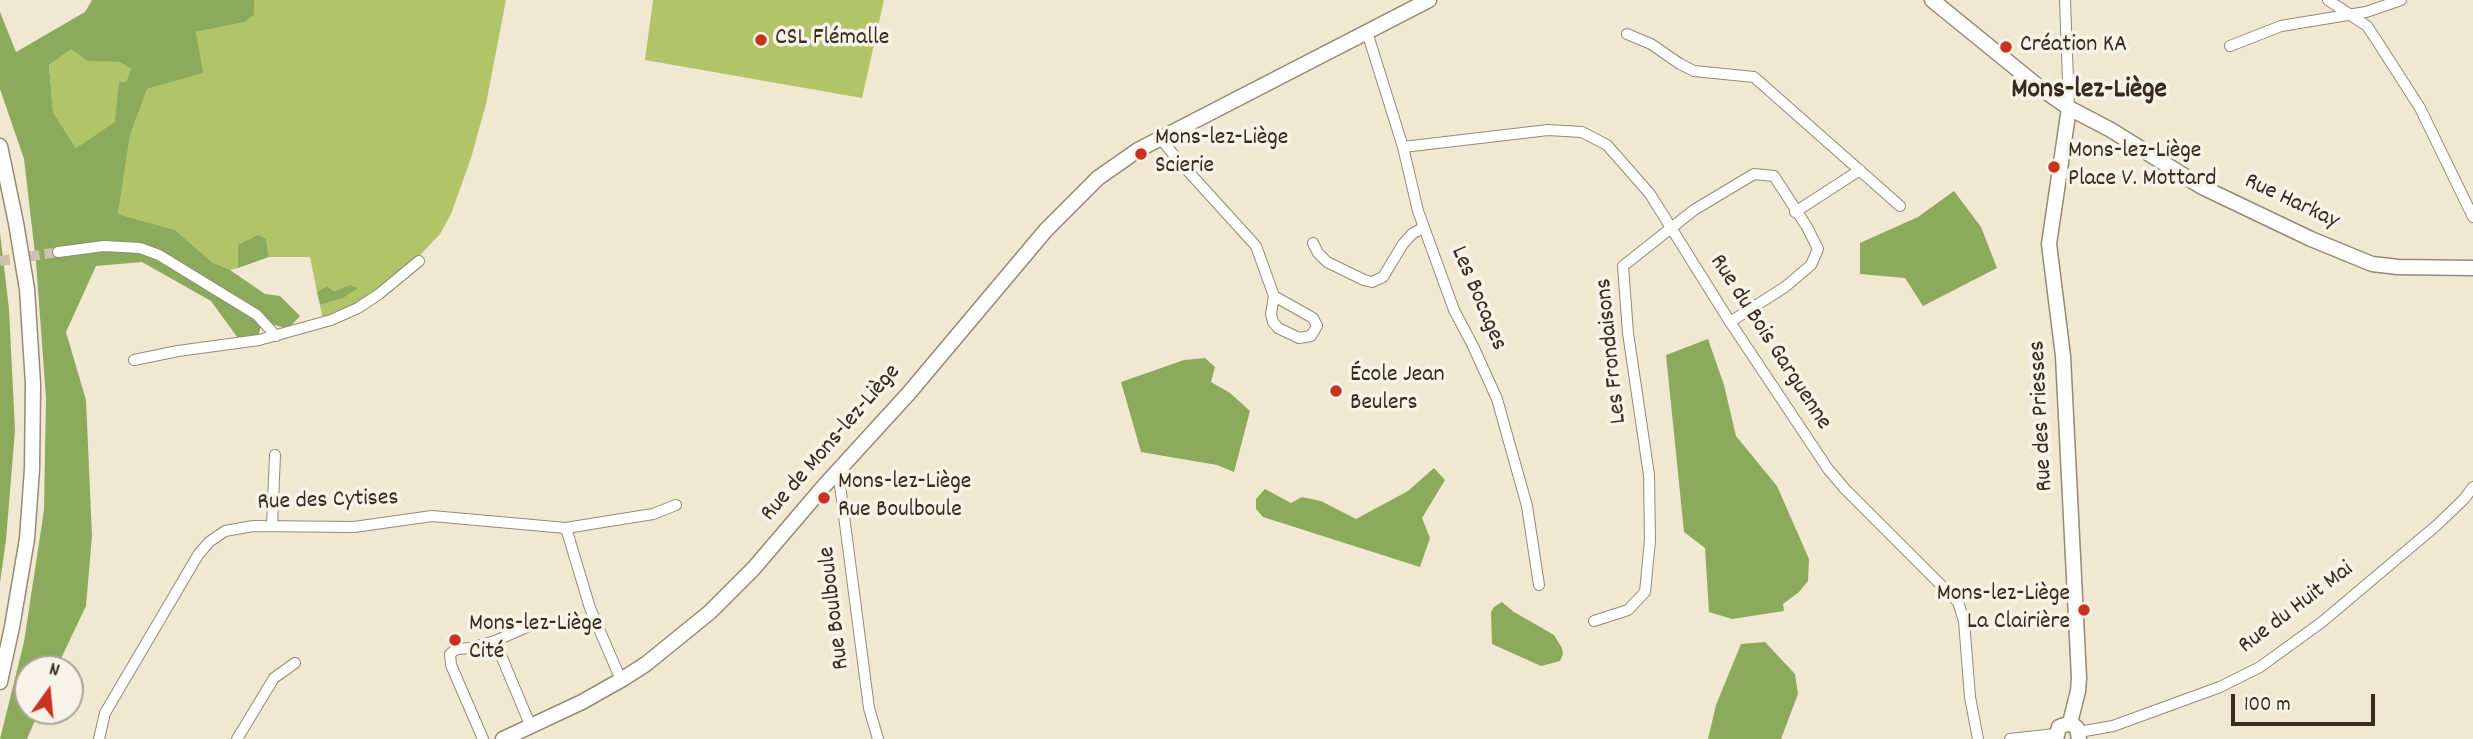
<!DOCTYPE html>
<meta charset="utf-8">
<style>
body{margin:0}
#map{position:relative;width:2473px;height:739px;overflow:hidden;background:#f1e8d1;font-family:Dekko,sans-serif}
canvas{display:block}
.north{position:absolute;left:14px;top:655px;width:70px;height:70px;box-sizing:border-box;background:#f7f3e8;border:2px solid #aca397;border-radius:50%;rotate:15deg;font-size:19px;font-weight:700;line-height:28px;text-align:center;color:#3b2a1e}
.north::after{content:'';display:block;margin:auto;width:24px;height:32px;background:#c8321e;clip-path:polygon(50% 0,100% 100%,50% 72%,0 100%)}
.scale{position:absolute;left:2231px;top:694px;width:144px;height:32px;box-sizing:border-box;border:4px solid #3b2a1e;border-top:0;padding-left:9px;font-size:21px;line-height:24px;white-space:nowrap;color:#3b2a1e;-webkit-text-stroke:5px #f7f3e8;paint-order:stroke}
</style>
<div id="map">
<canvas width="2473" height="739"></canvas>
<div class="north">N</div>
<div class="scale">100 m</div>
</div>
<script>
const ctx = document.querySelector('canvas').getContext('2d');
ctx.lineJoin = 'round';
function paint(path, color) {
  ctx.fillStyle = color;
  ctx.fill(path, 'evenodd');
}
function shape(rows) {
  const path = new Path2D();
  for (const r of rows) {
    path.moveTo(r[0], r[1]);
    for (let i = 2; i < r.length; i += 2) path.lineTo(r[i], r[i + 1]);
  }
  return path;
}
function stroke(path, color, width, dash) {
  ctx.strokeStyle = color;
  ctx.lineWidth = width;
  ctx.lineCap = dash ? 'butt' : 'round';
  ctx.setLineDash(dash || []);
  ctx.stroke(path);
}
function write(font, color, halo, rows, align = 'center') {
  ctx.font = font + ' Dekko,sans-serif';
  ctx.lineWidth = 7;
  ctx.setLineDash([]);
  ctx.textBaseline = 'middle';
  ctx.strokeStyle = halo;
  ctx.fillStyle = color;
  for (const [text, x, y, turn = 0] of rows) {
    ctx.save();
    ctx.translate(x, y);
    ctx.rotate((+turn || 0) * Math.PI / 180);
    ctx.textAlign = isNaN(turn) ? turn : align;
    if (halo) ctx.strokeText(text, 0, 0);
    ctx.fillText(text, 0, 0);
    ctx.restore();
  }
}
const green = shape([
 [254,0,506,0,486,104,471,158,451,214,440,234,409,267,353,307,323,319,320,305,343,298,350,285,334,291,327,286,317,292,310,257,269,257,266,239,238,245,238,268,230,270,212,262,175,230,118,214,130,136,147,89,202,73,196,32,245,22,254,15],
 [653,0,884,0,862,98,645,60],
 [71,48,88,60,119,62,131,69,126,82,119,81,116,122,76,148,53,112,49,65]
]);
const forest = shape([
 [92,0,254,0,254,15,245,22,196,32,203,73,147,89,130,136,118,214,175,230,212,262,230,270,265,294,280,296,300,316,288,329,265,322,261,326,258,337,240,341,211,301,142,262,96,266,66,332,86,400,92,536,86,606,56,669,28,669,28,711,39,711,27,739,0,739,24,642,44,510,46,398,36,262,24,159,0,89,0,12,16,52,85,12],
 [71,49,88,61,119,62,131,69,126,82,119,81,115,122,76,148,53,112,49,65],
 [1954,191,1981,227,1997,268,1923,306,1905,278,1860,274,1860,243,1918,217],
 [0,233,9,309,15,430,6,540,0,583],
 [258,235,266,239,269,257,238,268,238,245],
 [350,285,358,288,343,298,320,305,317,292,327,286,334,291],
 [1708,339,1724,385,1736,436,1777,486,1809,559,1808,581,1799,592,1783,604,1784,611,1732,619,1709,612,1705,548,1684,532,1666,355],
 [1205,358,1215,367,1211,382,1230,393,1250,411,1234,472,1217,465,1141,452,1121,382,1184,360],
 [1434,468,1445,480,1422,518,1430,538,1420,567,1263,517,1256,509,1256,499,1265,489,1291,503,1302,497,1321,501,1356,519,1408,491],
 [1502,602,1514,612,1554,635,1562,648,1563,654,1560,661,1541,666,1492,644,1491,612,1494,607],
 [1765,642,1795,674,1798,694,1781,739,1708,739,1716,705,1741,644]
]);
const streetTunnel = shape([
 [0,261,58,252]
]);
const street = shape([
 [2065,0,2069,108],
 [2328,0,2367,26,2379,44,2420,108,2473,217],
 [1367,32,1403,147,1418,211,1454,310,1473,346,1497,399,1527,506,1539,585],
 [1627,34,1651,44,1680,64,1694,71,1754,77,1900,206],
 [2230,46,2281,26,2366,12,2401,0],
 [1161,139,1177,159,1256,246,1274,296,1271,314,1273,322,1278,328,1299,338,1311,336,1317,326,1313,318,1274,296],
 [1403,147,1548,130,1582,132,1607,145,1650,194,1730,322,1828,469,1845,489,1958,602,1964,621,1970,697,1978,739],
 [1795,212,1860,170],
 [1313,243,1318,253,1327,262,1364,280,1372,282,1383,277,1403,244,1412,234,1424,227],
 [58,252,104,246,140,248,159,255,257,315,276,336],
 [134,360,178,351,259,340,331,320,358,308,379,294,419,261],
 [838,470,869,708,878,739],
 [272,526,275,455],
 [566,528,590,608,621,680],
 [1594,621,1628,610,1645,592,1650,540,1649,475,1628,333,1623,266,1694,210,1754,174,1774,176,1807,227,1818,249,1811,265,1785,287,1730,322],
 [495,641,531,727],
 [2079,732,2113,726,2220,687,2260,667,2322,622,2437,525,2464,499,2473,487],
 [99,739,105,713,198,555,209,542,225,531,253,526,354,527,432,516,566,528,653,514,676,505],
 [237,739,274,678,295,663],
 [483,739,451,665,450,654,456,649,470,648,495,641,529,626],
 [2010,739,2055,734]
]);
const secondary = shape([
 [1932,0,2039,87,2069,108,2111,130,2202,187,2311,239,2372,264,2398,267,2473,268],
 [2069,108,2049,244,2063,356,2079,678,2078,691,2070,723],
 [0,146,16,223,27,289,33,384,32,469,27,539,12,627,0,682],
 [2070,723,2077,728,2079,739],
 [503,739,582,702,621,680,646,664,710,612,754,568,824,486,909,393,1046,230,1098,178,1138,150,1429,0],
 [2056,739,2059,727,2070,723]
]);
const markers = [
 [761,40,7,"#c8321e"],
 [2006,47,7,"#c8321e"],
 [1141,154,7,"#c8321e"],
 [2054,167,7,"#c8321e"],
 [1336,391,7,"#c8321e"],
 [824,498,7,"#c8321e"],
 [2084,610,7,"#c8321e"],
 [455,640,7,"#c8321e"]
];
const poiNames = [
 ["CSL Flémalle",775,40],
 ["Création KA",2020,47],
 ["Mons-lez-Liège",1155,140],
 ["Scierie",1155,168],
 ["Mons-lez-Liège",2068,153],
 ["Place V. Mottard",2068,181],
 ["École Jean",1350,377],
 ["Beulers",1350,405],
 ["Mons-lez-Liège",838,484],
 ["Rue Boulboule",838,512],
 ["Mons-lez-Liège",2070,596,"right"],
 ["La Clairière",2070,624,"right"],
 ["Mons-lez-Liège",469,626],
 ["Cité",469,654]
];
const streetNames = [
 ["Rue Harkay",2291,203,25],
 ["Les Bocages",1477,299,67],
 ["Rue du Bois Garguenne",1769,343,57],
 ["Les Frondaisons",1613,351,-96],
 ["Rue des Priesses",2043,416,-93],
 ["Rue de Mons-lez-Liège",832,444,-49],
 ["Rue des Cytises",328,502,-2],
 ["Rue Boulboule",836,608,-97],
 ["Rue du Huit Mai",2297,609,-37]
];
const quarterNames = [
 ["Mons-lez-Liège",2089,92]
];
paint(green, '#b1c468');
paint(forest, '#8caa5c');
stroke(streetTunnel, '#cdc2ad', 10, [10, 5]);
stroke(street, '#968978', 12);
stroke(secondary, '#968978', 17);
stroke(street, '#fff', 10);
stroke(secondary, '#fff', 14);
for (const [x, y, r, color] of markers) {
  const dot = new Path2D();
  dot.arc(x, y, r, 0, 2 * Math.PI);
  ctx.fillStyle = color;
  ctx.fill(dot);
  stroke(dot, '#f7f3e8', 2.5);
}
write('24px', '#3b2a1e', '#f7f3e8', poiNames, 'left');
write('24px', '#3b2a1e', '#f7f3e8', streetNames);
write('bold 28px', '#3b2a1e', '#f7f3e8', quarterNames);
</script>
